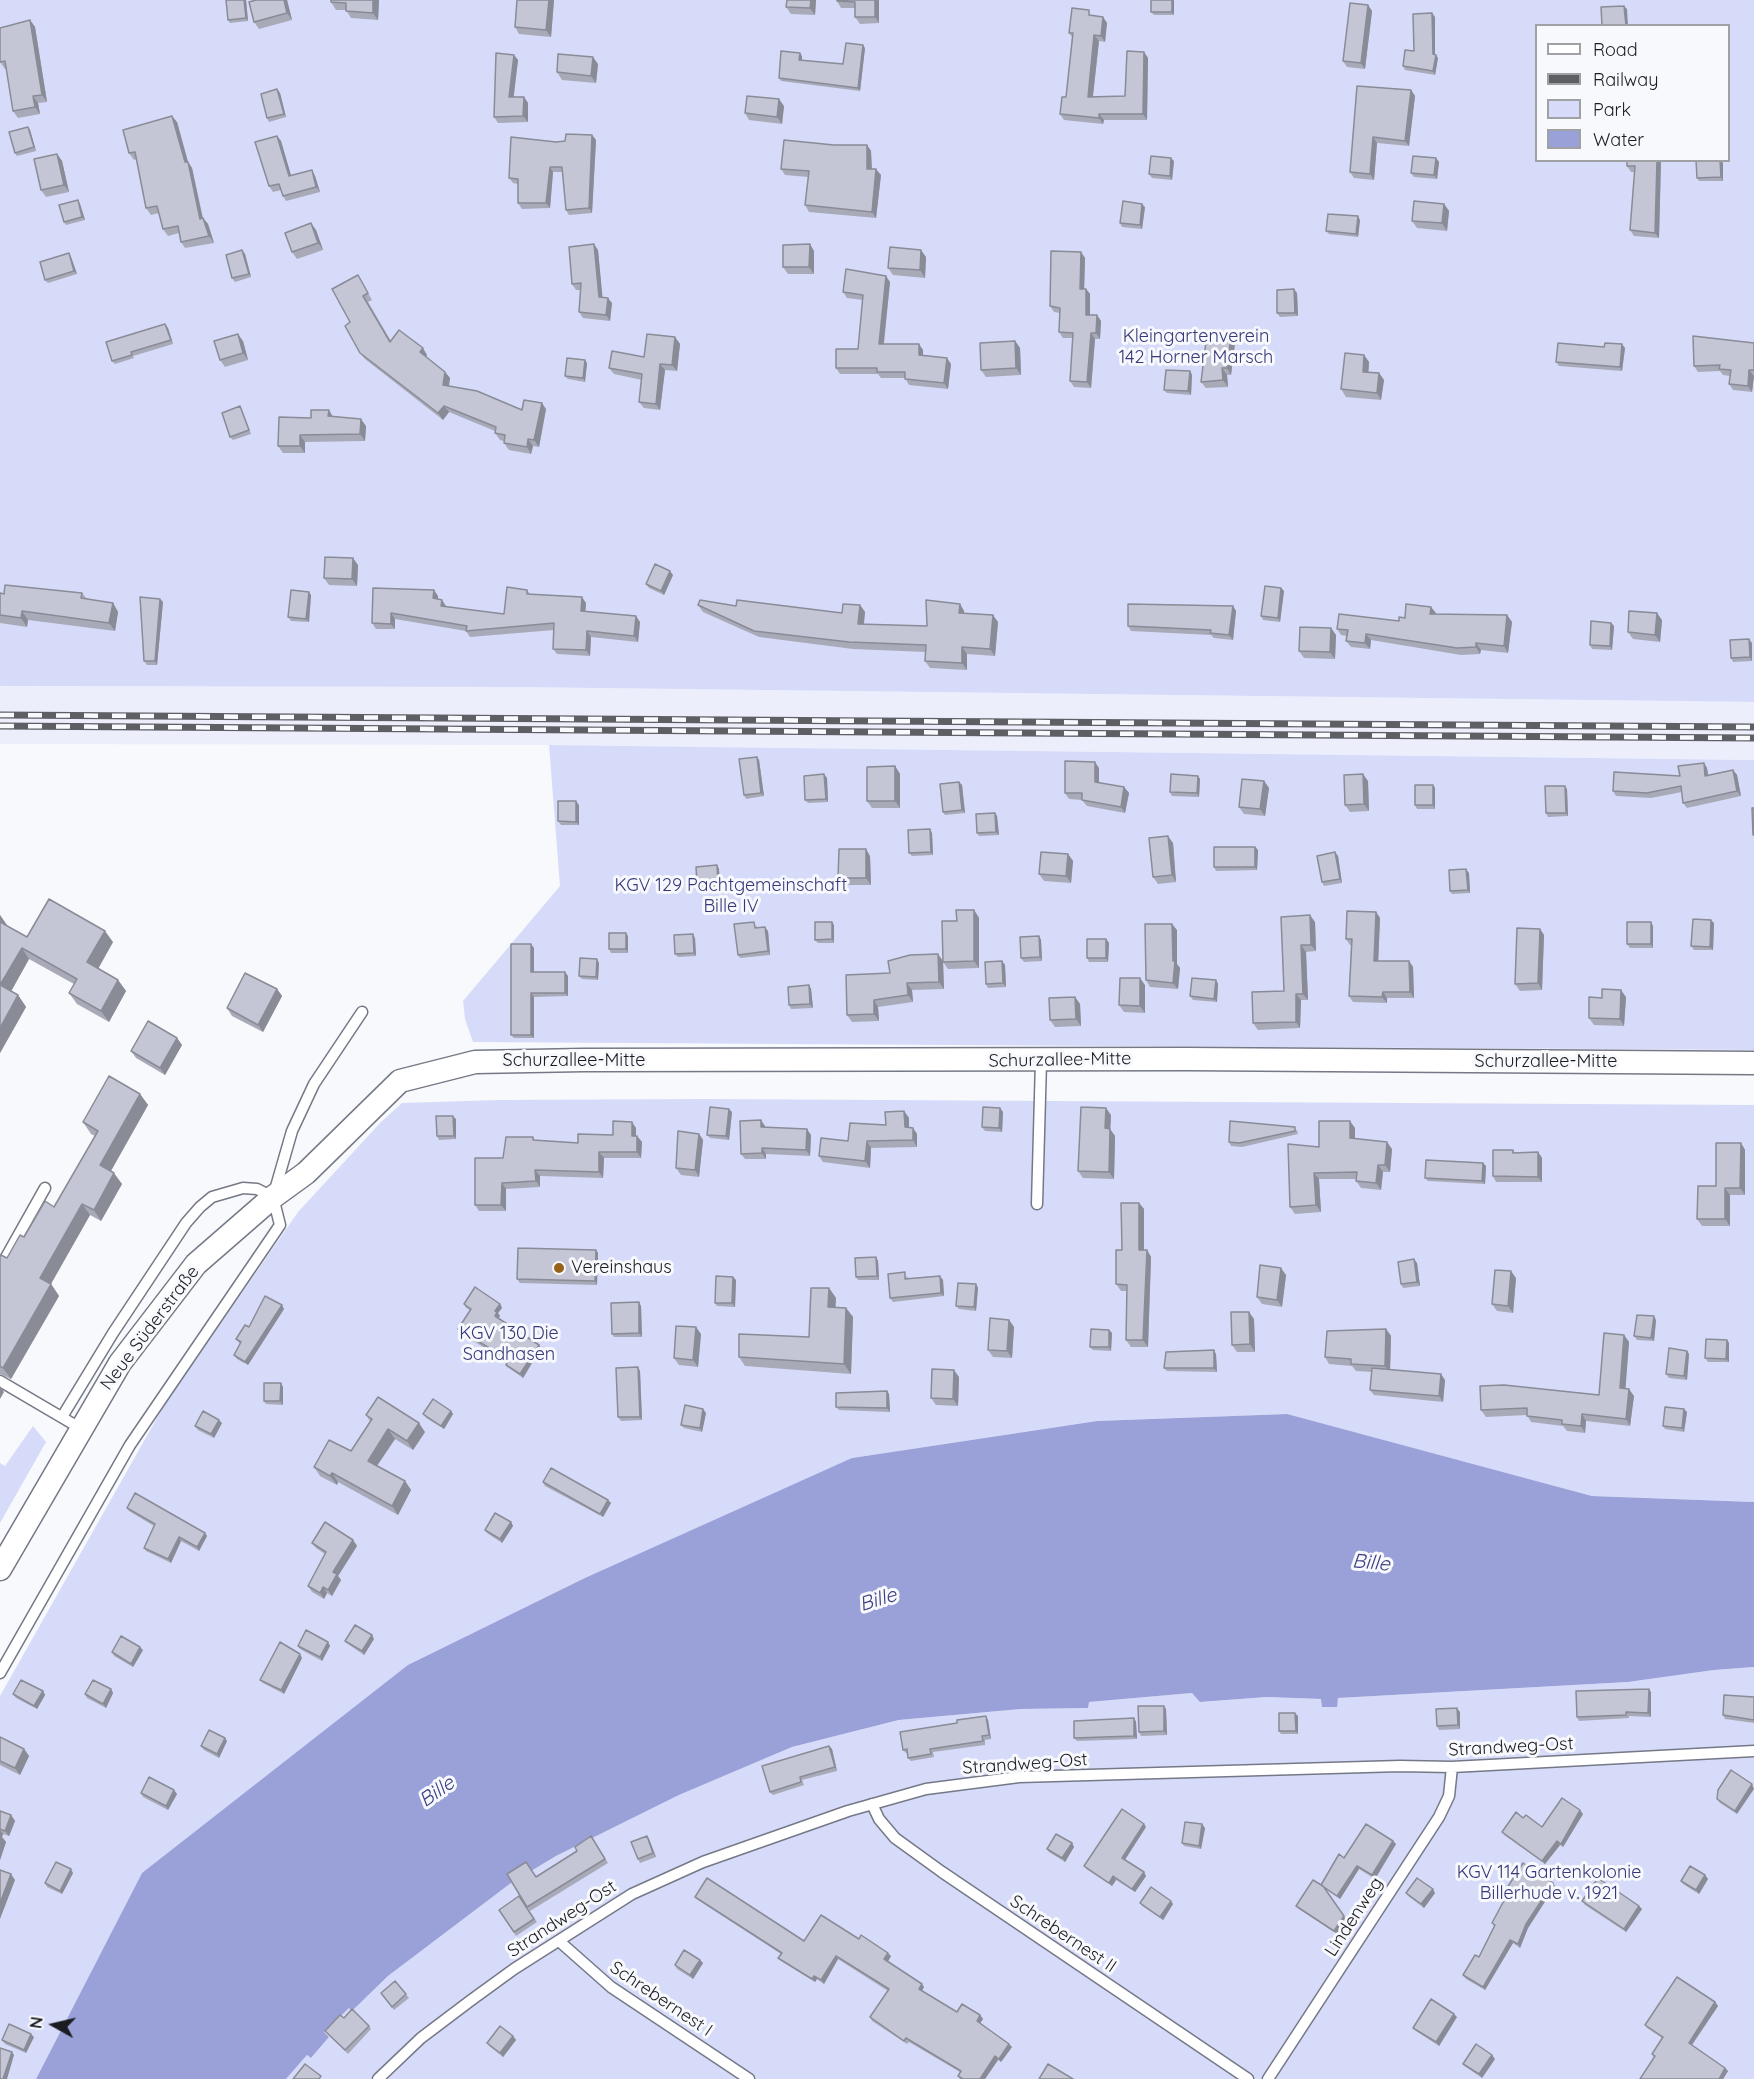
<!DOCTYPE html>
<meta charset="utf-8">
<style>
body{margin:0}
#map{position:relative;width:1754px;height:2079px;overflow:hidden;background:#f8f9fc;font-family:Quicksand,sans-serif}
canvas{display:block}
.legend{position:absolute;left:1535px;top:24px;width:195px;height:138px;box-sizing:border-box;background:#f8f9fc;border:2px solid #a0a1a5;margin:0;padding:8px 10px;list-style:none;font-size:18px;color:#1b1c22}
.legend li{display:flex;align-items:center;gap:12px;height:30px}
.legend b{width:30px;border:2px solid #a0a1a5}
.north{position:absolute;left:24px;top:1995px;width:60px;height:60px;-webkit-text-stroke:4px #f8f9fc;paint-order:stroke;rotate:278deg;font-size:16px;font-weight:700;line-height:24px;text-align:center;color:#1b1c22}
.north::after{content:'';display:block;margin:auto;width:21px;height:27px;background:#1b1c22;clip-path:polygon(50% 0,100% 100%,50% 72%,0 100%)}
</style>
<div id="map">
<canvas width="1754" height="2079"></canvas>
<ul class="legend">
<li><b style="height:8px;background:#fff"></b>Road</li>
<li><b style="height:8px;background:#5e5f64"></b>Railway</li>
<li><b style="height:16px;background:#d7dbfa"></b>Park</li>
<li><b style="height:16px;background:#9aa1d8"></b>Water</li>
</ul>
<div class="north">N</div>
</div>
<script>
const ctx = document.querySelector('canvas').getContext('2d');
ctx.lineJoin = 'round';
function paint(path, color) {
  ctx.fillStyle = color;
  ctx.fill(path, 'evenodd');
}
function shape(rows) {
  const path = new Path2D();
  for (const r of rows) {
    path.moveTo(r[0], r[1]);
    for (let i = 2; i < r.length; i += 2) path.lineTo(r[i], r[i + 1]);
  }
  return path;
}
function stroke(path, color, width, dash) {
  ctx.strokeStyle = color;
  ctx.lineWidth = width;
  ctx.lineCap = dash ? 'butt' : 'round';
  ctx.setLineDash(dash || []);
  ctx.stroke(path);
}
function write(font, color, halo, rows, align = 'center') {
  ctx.font = font + ' Quicksand,sans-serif';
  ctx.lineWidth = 6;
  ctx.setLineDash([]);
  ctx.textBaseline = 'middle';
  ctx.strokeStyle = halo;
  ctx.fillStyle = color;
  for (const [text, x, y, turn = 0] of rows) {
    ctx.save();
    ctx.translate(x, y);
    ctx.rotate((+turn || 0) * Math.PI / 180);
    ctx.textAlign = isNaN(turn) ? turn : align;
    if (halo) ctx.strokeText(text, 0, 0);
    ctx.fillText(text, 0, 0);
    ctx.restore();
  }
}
const built = shape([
 [0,686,512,687,1754,702,1754,760,549,745,0,744]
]);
const green = shape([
 [0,0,1754,0,1754,702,512,687,0,686],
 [1536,26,1728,26,1728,160,1536,160],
 [549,745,1754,760,1754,1050,473,1042,465,1019,463,1001,560,886],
 [704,1099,1754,1105,1754,1502,1592,1496,1286,1414,1097,1421,852,1458,142,1873,36,2079,0,2079,0,1696,166,1402,298,1212,381,1122,402,1103,499,1100],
 [33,1426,46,1442,0,1523,0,1463,5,1466],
 [1754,1667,1754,2079,286,2079,307,2055,311,2058,329,2037,324,2033,349,2007,352,2011,388,1976,511,1883,556,1856,679,1795,792,1747,900,1720,1021,1709,1087,1708,1088,1702,1192,1693,1201,1702,1267,1697,1321,1699,1336,1707,1338,1698,1628,1682,1714,1670]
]);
const water = shape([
 [1287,1414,1592,1496,1754,1502,1754,1667,1714,1670,1628,1682,1338,1698,1337,1707,1322,1707,1321,1699,1267,1697,1200,1702,1192,1693,1089,1702,1088,1708,1021,1709,899,1720,792,1747,679,1795,556,1856,511,1883,388,1976,352,2011,349,2008,324,2032,329,2037,311,2058,307,2055,286,2079,36,2079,142,1873,408,1665,585,1578,852,1458,1097,1421]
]);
const service = shape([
 [1037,1204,1041,1061],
 [0,1268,45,1188],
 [0,1381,80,1428],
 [62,1417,113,1333,186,1223,200,1207,212,1197,243,1188,257,1189,273,1197],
 [0,1673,130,1445,280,1225,273,1197,292,1131,314,1084,362,1012],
 [872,1804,879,1819,895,1838,942,1872,1248,2079],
 [559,1941,611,1987,749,2079],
 [378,2079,421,2038,470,2001,514,1969,632,1894,703,1862,848,1811,926,1789,1019,1777,1400,1766,1452,1767,1754,1751],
 [1268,2079,1439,1817,1449,1796,1452,1767]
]);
const minor = shape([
 [0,1569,120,1363,196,1264,273,1197,306,1173,400,1081,475,1062,584,1060,1187,1059,1754,1063]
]);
const rail = shape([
 [0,715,1754,727],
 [0,726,1754,738]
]);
const wall = shape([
 [246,0,248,21,230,23,228,20],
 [256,0,287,0,292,20,259,29,254,22],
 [331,0,379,0,378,20,351,18,346,10,336,10,331,2],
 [554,0,551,37,519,34,515,27],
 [787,0,816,0,815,15,791,14,786,7],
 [879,0,879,23,860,24,855,17,855,8,841,8,837,1],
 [1174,0,1174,15,1154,15,1151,12],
 [1368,5,1372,11,1365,69,1347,67,1343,61],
 [1093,16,1103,17,1107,23,1105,42,1099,41,1093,97,1125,96,1144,52,1148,58,1147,120,1104,120,1103,124,1064,120,1060,114,1066,97,1072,37,1069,33],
 [1435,17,1435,55,1438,58,1435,75,1405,70,1403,66,1414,51],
 [30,20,35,27,47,102,38,103,40,114,18,118,13,111,6,69,5,69,0,62,0,28],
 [865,48,860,91,781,81,779,78,802,56,802,61,843,64],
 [514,55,518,60,513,97,524,97,528,103,528,122,498,123,494,117],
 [598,64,596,83,562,80,557,72],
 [1357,86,1411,90,1415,96,1409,146,1377,143,1374,180,1354,178,1350,172],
 [277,89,280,93,286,117,269,122,267,118],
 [784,106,782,124,749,120,745,113],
 [177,122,188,162,192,168,203,218,208,224,214,243,185,248,181,242,179,233,168,236,163,229,159,213,151,215,146,208,137,159,134,160,129,153],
 [28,127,30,130,36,151,17,156,15,153],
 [592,135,596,140,592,213,569,215,566,210,563,172,553,172,550,208,522,209,518,203,518,184,513,183,509,178,556,142,565,141],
 [277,136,281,141,291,176,312,170,315,176,320,192,286,201,283,196,281,190,273,192,269,186],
 [834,145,867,145,871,151,872,169,881,175,876,218,809,212,805,205,808,177,785,175,781,169],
 [57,154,62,161,69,192,46,197,41,190],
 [1436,158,1439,162,1437,179,1414,177,1411,173],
 [1627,160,1661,160,1659,238,1634,236,1630,230,1635,172,1631,172,1627,166],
 [1174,161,1172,180,1152,178,1149,174],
 [1723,163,1723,181,1699,181,1697,178],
 [80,204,85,220,66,225,64,222],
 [1444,204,1449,211,1447,231,1417,228,1412,221],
 [1145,207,1142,229,1122,227,1120,223],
 [1360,220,1358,237,1329,234,1326,231],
 [316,230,323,250,297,259,292,252],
 [242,250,245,254,251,277,235,282,232,278],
 [598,250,602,297,612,303,610,321,583,318,579,312,581,290,576,290,572,284],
 [814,251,814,274,788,274,783,267],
 [1081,252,1085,258,1084,289,1086,289,1090,294,1090,315,1097,315,1101,321,1100,339,1095,339,1091,388,1074,387,1070,381,1073,338,1063,338,1059,332,1060,313,1054,312,1050,306],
 [69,253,71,257,77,274,48,283,45,280],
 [926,257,925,278,893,275,888,268],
 [358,275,372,300,368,302,391,341,427,355,426,357,445,372,450,378,449,386,522,410,546,409,539,447,533,446,531,454,509,450,504,443,504,441,500,440,495,433,495,431,449,412,443,420,365,359,360,353,350,322],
 [890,282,884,344,923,350,923,356,951,364,948,389,909,385,905,378,881,378,878,374,840,374,836,368,858,349,863,300,847,298,843,292],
 [1297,293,1298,316,1280,317,1277,313],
 [168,328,173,344,133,356,134,358,115,364,112,361],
 [1231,336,1235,343,1231,375,1227,375,1228,387,1206,388,1201,382],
 [675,337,680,344,677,371,665,370,660,410,644,408,639,402,642,380,614,374,609,368,644,357],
 [243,341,248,360,225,367,220,360],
 [1015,341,1020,348,1021,375,986,377,981,370],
 [1754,343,1754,376,1752,392,1733,390,1729,384,1730,376,1723,375,1720,371,1698,372,1694,366],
 [1604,347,1625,348,1622,371,1559,366,1556,362],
 [1364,355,1369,362,1368,372,1379,373,1384,380,1381,400,1346,397,1341,389],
 [587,363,585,382,568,379,565,376],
 [1190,371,1192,375,1191,395,1167,393,1164,390],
 [242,410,251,434,233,440,230,437],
 [333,416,366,426,365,441,305,442,305,453,283,453,278,446,311,418],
 [358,565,357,586,329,585,324,578],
 [673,575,664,595,649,588,646,584],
 [373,588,438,596,438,599,446,607,504,614,527,590,531,595,586,603,585,611,640,622,638,642,591,637,590,656,557,654,553,649,554,630,470,637,466,631,395,619,395,629,376,629,372,623],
 [1281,588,1284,591,1280,622,1263,620,1261,616],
 [0,593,82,593,87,599,113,603,118,612,115,631,28,620,27,627,0,623],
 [311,595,309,622,291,621,288,617],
 [160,599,163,602,157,665,147,665,144,661],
 [960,604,964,611,964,613,998,622,995,656,967,654,967,670,930,668,925,661,926,652,853,649,759,637,703,612,698,605,736,606,842,613,860,605,865,612,864,624,927,626],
 [1233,606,1236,611,1233,640,1214,638,1211,635,1131,631,1128,626],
 [1436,613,1435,614,1507,615,1512,622,1508,653,1481,650,1480,654,1461,655,1371,640,1370,649,1351,647,1346,641,1347,636,1341,635,1337,629,1399,621,1405,618],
 [1662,620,1660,642,1633,639,1628,632],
 [1611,623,1614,626,1612,650,1592,649,1590,645],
 [1331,628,1336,635,1335,659,1304,658,1299,651],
 [1752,643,1752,661,1733,662,1731,658],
 [757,757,759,760,764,796,746,799,744,795],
 [1704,763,1707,768,1708,775,1733,770,1737,775,1741,796,1687,808,1683,803,1682,792,1651,798,1616,796,1613,791,1680,776],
 [895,766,900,774,900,808,872,808,867,801],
 [1099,768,1099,783,1124,787,1129,793,1125,813,1087,806,1082,800,1069,799,1065,793],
 [1198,776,1200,779,1199,797,1172,796,1170,792],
 [827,778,828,802,808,803,805,800],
 [1264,781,1269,788,1265,816,1244,814,1239,807],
 [1368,781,1369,811,1350,812,1345,805],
 [959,782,962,785,965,813,945,815,943,812],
 [1433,785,1435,788,1435,809,1417,809,1415,805],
 [1567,789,1568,816,1548,817,1546,813],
 [579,805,579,825,561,825,558,821],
 [995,813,997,816,999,835,979,836,977,833],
 [932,833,933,855,912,856,909,853],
 [1173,843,1176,882,1158,884,1153,877],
 [1255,847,1258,850,1257,870,1216,871,1214,867],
 [1068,854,1073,861,1071,883,1044,881,1039,874],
 [870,856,871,885,843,885,838,878],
 [1338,856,1342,883,1324,886,1322,882],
 [717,865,719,869,720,887,700,888,697,884],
 [1469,873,1470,893,1452,894,1450,891],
 [974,910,979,918,979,968,948,969,943,962,944,989,912,990,913,1002,878,1007,879,1021,852,1022,847,1015,890,973,943,961,957,921],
 [1376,912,1380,918,1378,961,1409,961,1413,967,1414,998,1387,998,1387,1003,1353,1002,1349,996,1351,945,1350,945,1346,939],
 [0,915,7,926,27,937,113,942,98,969,118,980,126,991,109,1022,77,1004,69,993,74,984,29,959,11,991,18,995,26,1007,0,1053],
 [1281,917,1315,922,1316,951,1306,952,1308,1000,1301,1000,1300,1028,1258,1030,1253,1023,1284,991],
 [1714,923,1713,950,1694,950,1691,946],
 [757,925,757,928,768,931,770,955,740,958,738,955],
 [834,925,834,943,818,943,815,940],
 [1653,926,1653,948,1630,948,1627,944],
 [1540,929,1544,935,1542,990,1520,991,1515,984],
 [1177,930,1177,964,1180,968,1178,989,1150,987,1146,980],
 [628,936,628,953,611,953,609,949],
 [1039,936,1041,940,1042,961,1024,962,1021,958],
 [695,938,696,956,678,957,675,954],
 [1106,939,1109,943,1108,962,1089,962,1087,958],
 [534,948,534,972,568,976,568,996,534,997,534,1038,514,1038,511,1035],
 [1002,961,1005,965,1006,987,988,988,986,984],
 [599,963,598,980,582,979,579,976],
 [1216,980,1218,984,1217,1002,1193,1000,1190,996],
 [809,985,811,989,813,1008,791,1009,789,1005],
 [1145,985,1145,1013,1124,1012,1119,1005],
 [277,989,282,996,263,1032,232,1016,227,1008],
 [1075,997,1080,1004,1081,1026,1055,1027,1050,1020],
 [1626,997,1624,1026,1594,1025,1589,1018,1602,998],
 [177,1038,182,1045,165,1075,136,1058,131,1051],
 [140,1094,148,1105,111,1171,122,1184,101,1221,90,1215,51,1284,59,1296,11,1379,0,1374,0,1257,7,1258,24,1237,54,1207,95,1136,91,1134,83,1122],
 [1000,1108,1003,1112,1002,1132,985,1131,982,1127],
 [904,1111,909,1118,909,1127,913,1128,917,1134,917,1147,871,1148,870,1168,823,1162,819,1156,848,1141,886,1125],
 [732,1112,729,1140,710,1138,707,1135],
 [1111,1115,1110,1129,1115,1136,1114,1179,1083,1178,1078,1171],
 [456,1119,456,1139,439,1140,437,1136],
 [765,1126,765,1127,811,1135,810,1156,766,1154,766,1159,745,1159,741,1154],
 [636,1128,636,1136,637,1136,642,1142,641,1158,604,1158,603,1178,540,1176,540,1187,506,1189,506,1211,479,1211,475,1205,503,1158,533,1137,535,1140,578,1143,613,1135],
 [1355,1128,1355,1139,1392,1149,1390,1172,1383,1172,1381,1190,1361,1188,1356,1181,1357,1179,1319,1179,1321,1212,1295,1214,1290,1207,1319,1147],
 [1297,1130,1298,1134,1242,1147,1231,1146,1229,1142],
 [699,1134,703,1140,699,1177,681,1175,676,1168],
 [1741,1143,1745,1150,1745,1195,1730,1195,1730,1226,1702,1226,1697,1219],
 [1513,1150,1515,1153,1538,1152,1542,1158,1542,1182,1496,1182,1493,1176],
 [1483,1163,1486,1166,1485,1184,1428,1181,1425,1178],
 [1139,1203,1144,1209,1144,1250,1147,1250,1151,1257,1148,1347,1131,1347,1126,1340,1127,1291,1121,1291,1116,1284,1122,1250],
 [596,1250,598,1253,597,1285,520,1283,517,1279],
 [876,1257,878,1261,879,1280,858,1280,856,1277],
 [1417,1263,1420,1286,1403,1288,1401,1284],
 [1286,1275,1282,1307,1262,1304,1257,1297],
 [907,1276,908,1279,943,1280,944,1296,893,1302,890,1298],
 [733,1277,736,1280,735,1307,717,1306,715,1303],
 [1516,1278,1513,1313,1497,1311,1492,1304],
 [976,1284,978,1288,976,1311,959,1309,956,1306],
 [829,1288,836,1298,835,1307,846,1308,853,1317,851,1374,745,1366,739,1357,809,1337],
 [464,1304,500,1304,502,1308,498,1313,500,1316,498,1318,539,1345,541,1348,523,1378,509,1368,506,1365,508,1362,460,1333,458,1329,470,1310,466,1308],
 [641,1306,642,1337,614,1337,612,1334],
 [284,1309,248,1365,237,1359,234,1355,240,1344,236,1339],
 [1254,1319,1255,1352,1237,1352,1232,1345],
 [1009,1320,1014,1327,1012,1358,993,1357,988,1350],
 [1656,1320,1654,1341,1637,1340,1634,1336],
 [1386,1329,1391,1336,1390,1369,1445,1380,1443,1402,1374,1395,1370,1390,1372,1372,1356,1371,1352,1366,1329,1364,1325,1357],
 [1109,1330,1112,1333,1111,1351,1093,1350,1090,1347],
 [701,1334,698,1367,679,1365,674,1358],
 [1624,1335,1629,1342,1625,1389,1634,1396,1630,1426,1586,1421,1585,1433,1567,1431,1563,1426,1531,1422,1527,1415,1486,1417,1481,1410,1599,1395],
 [1727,1340,1729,1343,1729,1362,1708,1362,1705,1358],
 [1687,1351,1689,1354,1687,1380,1669,1378,1666,1374],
 [1216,1354,1217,1372,1167,1371,1164,1368],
 [640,1371,642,1420,621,1421,618,1417],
 [959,1377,958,1406,936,1405,931,1398],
 [283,1387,283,1405,266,1404,264,1401],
 [887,1391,889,1394,890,1412,839,1410,836,1407],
 [451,1411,453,1414,444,1429,426,1418,423,1414],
 [1687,1412,1684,1432,1665,1429,1663,1426],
 [706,1413,702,1432,684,1428,681,1425],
 [366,1415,425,1432,413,1450,395,1439,377,1466,405,1481,411,1490,398,1515,338,1482,337,1485,320,1476,314,1467,351,1451,370,1421],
 [222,1423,214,1438,198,1430,195,1426],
 [543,1482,608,1500,611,1503,603,1517,545,1486],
 [127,1508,205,1533,207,1536,199,1551,181,1541,171,1563,146,1551,144,1548,154,1526,129,1511],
 [511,1522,513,1526,502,1543,487,1533,485,1530],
 [353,1540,357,1546,338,1576,341,1580,332,1596,327,1593,324,1599,312,1592,308,1586,325,1554,316,1548,312,1543],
 [374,1639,364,1655,348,1644,345,1641],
 [328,1642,330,1646,322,1661,300,1649,298,1646],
 [143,1650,133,1667,114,1656,112,1652],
 [302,1658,284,1694,263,1683,260,1680],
 [111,1689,113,1693,106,1708,87,1698,85,1694],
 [43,1691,45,1695,37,1709,16,1698,13,1694],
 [1651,1692,1651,1717,1629,1716,1629,1718,1579,1721,1577,1717],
 [1754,1697,1754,1723,1725,1719,1723,1715],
 [1166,1709,1167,1735,1141,1736,1139,1732],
 [1460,1712,1460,1729,1439,1730,1437,1726],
 [1298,1716,1298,1734,1281,1734,1279,1731],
 [1134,1718,1136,1722,1137,1739,1077,1741,1074,1738],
 [988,1720,991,1739,985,1740,985,1745,933,1752,934,1757,911,1761,908,1758,907,1753,906,1753,903,1750],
 [0,1737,24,1749,29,1756,20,1775,0,1765],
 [227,1741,219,1758,204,1750,201,1746],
 [829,1746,832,1749,837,1771,802,1780,804,1785,773,1795,770,1792],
 [1731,1770,1737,1814,1720,1803,1717,1799],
 [141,1793,177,1794,168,1810,143,1797],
 [0,1811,11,1815,15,1821,9,1836,3,1834,2,1837,6,1842,0,1860],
 [1583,1814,1563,1847,1560,1845,1545,1864,1504,1835,1502,1832,1523,1818,1542,1827],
 [1146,1827,1125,1860,1146,1876,1135,1892,1116,1880,1112,1886,1086,1869,1084,1866],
 [1205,1828,1201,1849,1184,1846,1182,1843],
 [591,1836,608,1863,530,1911,507,1874,536,1877,577,1851],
 [647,1836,649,1839,656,1857,640,1863,638,1859],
 [1393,1841,1396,1844,1375,1879,1359,1869,1340,1899,1325,1889,1346,1920,1337,1934,1299,1909,1296,1906,1321,1885,1344,1858],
 [1072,1843,1074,1847,1065,1862,1049,1852,1047,1849],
 [73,1873,62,1894,47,1887,45,1883],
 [1705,1875,1708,1879,1699,1894,1683,1884,1681,1881],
 [1553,1883,1555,1886,1528,1928,1520,1948,1513,1943,1485,1990,1466,1979,1463,1975,1479,1957,1494,1926,1492,1923,1507,1895,1505,1891],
 [1406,1893,1435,1893,1424,1908,1408,1896],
 [519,1896,537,1922,516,1936,499,1910],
 [695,1897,804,1941,859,1939,891,1956,888,1961,924,1987,922,1991,957,2012,980,2015,983,2019,980,2023,1009,2044,1012,2047,1001,2062,998,2060,985,2079,960,2079,958,2076,960,2072,909,2042,907,2044,872,2021,870,2017,888,1991,838,1959,824,1984,817,1979,815,1982,781,1961,778,1958,781,1954,698,1900],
 [1582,1901,1639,1906,1642,1909,1626,1932,1585,1905],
 [1140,1903,1173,1904,1163,1920,1142,1906],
 [700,1960,703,1963,693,1979,677,1969,675,1965],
 [395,1981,409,1998,394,2010,381,1993],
 [1715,2002,1718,2006,1692,2045,1725,2068,1728,2071,1723,2079,1640,2079,1654,2058,1652,2054,1662,2038,1647,2028,1645,2025],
 [1457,2017,1439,2046,1416,2031,1413,2028],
 [344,2018,369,2026,371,2029,348,2054,325,2031],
 [513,2036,516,2040,503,2057,489,2046,487,2043],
 [34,2037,26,2053,5,2044,2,2040],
 [1495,2059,1482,2078,1466,2067,1463,2064]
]);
const shadedWall = shape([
 [244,0,246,0,248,21,246,18],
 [284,0,287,0,292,20,287,13],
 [373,0,379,0,378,20,373,13],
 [549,0,554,0,551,37,546,30],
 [811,0,816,0,815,15,810,8],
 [875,0,879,0,879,23,875,17],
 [1172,0,1174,0,1174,15,1172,12],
 [1368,5,1372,11,1365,69,1361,63],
 [1624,6,1627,9,1628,26,1626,26],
 [1432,13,1435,17,1435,57,1436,55,1438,58,1435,75,1433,71],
 [1103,17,1107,23,1105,42,1101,36],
 [30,20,35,27,47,102,42,95],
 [1094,35,1099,41,1092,103,1088,97],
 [863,45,865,48,860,91,858,88],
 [1144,52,1148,58,1147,120,1143,114],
 [800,53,802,56,802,64,799,60],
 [514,55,518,60,513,103,509,97],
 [593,57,598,64,596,83,591,76],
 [277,89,280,93,286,117,284,114],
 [1411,90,1415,96,1409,146,1405,141],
 [33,96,38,103,40,114,35,107],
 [524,97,528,103,528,122,523,116],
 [779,99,784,106,782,124,777,117],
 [1099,114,1104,120,1103,124,1099,118],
 [172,116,177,122,188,162,192,168,204,225,200,219],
 [28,127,30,130,36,151,34,147],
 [592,135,596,140,592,213,589,208],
 [277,136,281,141,293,182,289,176],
 [1373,137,1377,143,1374,180,1370,174],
 [867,145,871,151,872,175,867,169],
 [57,154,62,161,69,192,64,185],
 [1171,158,1174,161,1172,180,1170,176],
 [1436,158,1439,162,1437,179,1434,175],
 [1657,160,1661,160,1659,238,1655,233],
 [1721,160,1723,163,1723,181,1721,177],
 [550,167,553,172,550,208,546,203],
 [876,169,881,175,876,218,872,212],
 [312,170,315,176,320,192,316,187],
 [78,200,80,204,85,220,82,217],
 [1142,204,1145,207,1142,229,1140,225],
 [1444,204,1449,211,1447,231,1442,223],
 [1358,216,1360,220,1358,237,1356,234],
 [203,218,208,224,214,243,209,236],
 [311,223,316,230,323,250,318,243],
 [594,244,598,250,603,302,599,297],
 [810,244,814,251,814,274,809,267],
 [242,250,245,254,251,277,249,274],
 [921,250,926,257,925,278,920,270],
 [1081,252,1085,258,1084,294,1080,289],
 [69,253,71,257,77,274,74,271],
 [886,276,890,282,883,349,879,344],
 [1086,289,1090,294,1090,321,1086,315],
 [1294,289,1297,293,1298,316,1295,313],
 [608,298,612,303,610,321,606,315],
 [1097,315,1101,321,1100,339,1096,333],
 [165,324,168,328,173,344,171,340],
 [1091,333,1095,339,1091,388,1087,382],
 [238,334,243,341,248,360,243,353],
 [1231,336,1235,343,1231,375,1227,368],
 [675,337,680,344,677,371,672,365],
 [1015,341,1020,348,1021,375,1016,368],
 [919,344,923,350,923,361,919,355],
 [1622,344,1625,348,1622,371,1620,367],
 [423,348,427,355,424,359,420,352],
 [1364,355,1369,362,1368,379,1363,372],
 [947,358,951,364,948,389,944,383],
 [585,360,587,363,585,382,583,378],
 [660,364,665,370,660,410,656,404],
 [1222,368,1227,375,1228,387,1223,380],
 [1749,370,1754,376,1752,392,1748,386],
 [1190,371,1192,375,1191,395,1188,391],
 [445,372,450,378,448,392,443,385],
 [1379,373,1384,380,1381,400,1377,393],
 [542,403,546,409,539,447,534,440],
 [444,406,449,412,443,420,438,413],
 [329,410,333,417,328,416],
 [361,419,366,426,365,441,360,434],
 [300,435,305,442,305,453,300,446],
 [528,439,533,446,531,454,527,447],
 [353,558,358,565,357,586,352,579],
 [670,571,673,575,664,595,661,591],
 [1281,588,1284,591,1280,622,1278,618],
 [434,590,438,596,437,604,433,598],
 [309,592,311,595,309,622,306,619],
 [582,597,586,603,585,617,581,611],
 [160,599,163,602,157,665,155,661],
 [442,600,446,606,445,612,441,606],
 [113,603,118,612,115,631,109,623],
 [960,604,964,611,963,620,959,613],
 [860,605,865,612,863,630,858,624],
 [1233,606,1236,611,1233,640,1229,635],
 [1431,607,1436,613,1434,621,1430,614],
 [22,611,28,620,27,627,21,618],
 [391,613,395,619,395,629,391,624],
 [1657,613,1662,620,1660,642,1655,635],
 [993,615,998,622,995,656,990,649],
 [1507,615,1512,622,1508,653,1504,646],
 [636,616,640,622,638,642,634,636],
 [1611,623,1614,626,1612,650,1610,646],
 [1331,628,1336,635,1335,659,1330,652],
 [587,631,591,637,590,656,586,650],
 [1366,634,1371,640,1370,649,1365,643],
 [1749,639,1752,643,1752,661,1750,657],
 [1476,643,1481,650,1480,654,1476,647],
 [962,647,967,654,967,670,962,663],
 [757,757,759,760,764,796,761,793],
 [1095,762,1099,768,1099,788,1095,782],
 [1704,763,1707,768,1709,781,1705,776],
 [895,766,900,774,900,808,895,801],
 [1733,770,1737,775,1741,796,1737,791],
 [824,774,827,778,828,802,826,799],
 [1363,774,1368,781,1369,811,1364,804],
 [1198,776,1200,779,1199,797,1197,793],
 [1264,781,1269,788,1265,816,1260,809],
 [959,782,962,785,965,813,962,810],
 [1433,785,1435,788,1435,809,1433,805],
 [1565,786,1567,789,1568,816,1566,813],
 [1124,787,1129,793,1125,813,1121,807],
 [576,801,579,805,579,825,576,822],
 [995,813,997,816,999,835,996,832],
 [930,829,932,833,933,855,931,852],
 [1168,836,1173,843,1176,882,1172,875],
 [1255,847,1258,850,1257,870,1255,867],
 [866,849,870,856,871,885,866,878],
 [1335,852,1338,856,1342,883,1340,879],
 [1068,854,1073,861,1071,883,1066,876],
 [717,865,719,869,720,887,718,883],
 [1466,869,1469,873,1470,893,1468,890],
 [974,910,979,918,979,968,974,961],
 [1376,912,1380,918,1378,967,1374,961],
 [0,915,7,925,4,931,0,925],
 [1310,915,1315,922,1316,951,1311,945],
 [1711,920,1714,923,1713,950,1710,947],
 [832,922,834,925,834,943,832,939],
 [1651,922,1653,926,1653,948,1651,944],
 [1172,924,1177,930,1177,964,1180,968,1178,989,1173,983],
 [765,927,768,931,770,955,768,951],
 [1540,929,1544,935,1542,990,1538,983],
 [105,931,113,942,95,974,87,962],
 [626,933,628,936,628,953,626,949],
 [693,934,695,938,696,956,694,953],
 [1039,936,1041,940,1042,961,1040,957],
 [1106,939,1109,943,1108,962,1106,958],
 [531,944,534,948,534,976,531,972],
 [1301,945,1306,952,1308,1000,1303,994],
 [22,948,29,959,8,997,0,985],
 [938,954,943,961,944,989,939,982],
 [597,959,599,963,598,980,596,977],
 [1002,961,1005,965,1006,987,1003,983],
 [1409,961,1413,967,1414,998,1410,992],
 [565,972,568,976,568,996,565,993],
 [1140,978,1145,985,1145,1013,1140,1006],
 [118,980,126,991,109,1022,101,1011],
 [1216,980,1218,984,1217,1002,1214,999],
 [907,983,912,990,913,1002,908,995],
 [809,985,811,989,813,1008,810,1004],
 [277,989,282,996,263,1032,258,1025],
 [1621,990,1626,997,1624,1026,1620,1019],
 [1383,992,1387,998,1387,1003,1382,997],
 [531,993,534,997,534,1038,531,1035],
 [1296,994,1301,1000,1300,1028,1296,1022],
 [18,995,26,1007,0,1053,0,1028],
 [1075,997,1080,1004,1081,1026,1076,1019],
 [874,1000,878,1007,879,1021,874,1014],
 [177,1038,182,1045,165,1075,160,1068],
 [140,1094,148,1105,108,1176,100,1165],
 [1000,1108,1003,1112,1002,1132,999,1128],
 [1106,1108,1111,1115,1110,1135,1105,1128],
 [729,1109,732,1112,729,1140,726,1136],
 [904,1111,909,1118,909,1133,905,1127],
 [453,1116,456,1119,456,1139,454,1136],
 [761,1120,765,1126,765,1133,761,1127],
 [1350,1121,1355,1128,1355,1145,1350,1138],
 [632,1122,636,1128,636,1142,632,1136],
 [913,1128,917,1134,917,1147,913,1140],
 [807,1129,811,1135,810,1156,806,1150],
 [1110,1129,1115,1136,1114,1179,1109,1172],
 [699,1134,703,1140,699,1177,695,1170],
 [637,1136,642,1142,641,1158,637,1152],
 [867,1141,871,1148,870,1168,865,1161],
 [1387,1142,1392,1149,1390,1172,1385,1165],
 [1741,1143,1745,1150,1745,1195,1740,1188],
 [762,1148,766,1154,766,1159,762,1153],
 [599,1152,604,1158,603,1178,599,1172],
 [1538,1152,1542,1158,1542,1182,1538,1177],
 [1483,1163,1486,1166,1485,1184,1482,1181],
 [1378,1165,1383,1172,1381,1190,1376,1183],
 [535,1170,540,1176,540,1187,536,1181],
 [114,1173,122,1184,101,1221,94,1210],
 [1314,1173,1319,1179,1321,1212,1316,1205],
 [502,1183,506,1189,506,1211,501,1205],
 [1725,1188,1730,1195,1730,1226,1725,1219],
 [1139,1203,1144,1209,1144,1256,1139,1250],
 [82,1204,90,1215,48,1289,40,1278],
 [596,1250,598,1253,597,1285,595,1281],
 [1147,1250,1151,1257,1148,1347,1143,1340],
 [876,1257,878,1261,879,1280,877,1276],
 [1414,1259,1417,1263,1420,1286,1417,1282],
 [1281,1268,1286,1275,1282,1307,1277,1300],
 [1511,1271,1516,1278,1513,1313,1508,1306],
 [940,1276,943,1280,944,1296,941,1293],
 [733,1277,736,1280,735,1307,732,1303],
 [51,1284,59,1296,11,1379,3,1368],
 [976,1284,978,1288,976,1311,974,1307],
 [829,1288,836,1298,835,1317,828,1307],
 [639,1302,641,1306,642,1337,639,1333],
 [500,1304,502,1308,498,1313,500,1316,498,1319,495,1316,495,1311],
 [282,1305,284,1309,248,1365,245,1362],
 [846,1308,853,1317,851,1374,844,1364],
 [1249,1312,1254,1319,1255,1352,1250,1344],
 [1654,1316,1656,1320,1654,1341,1651,1338],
 [1009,1320,1014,1327,1012,1358,1007,1351],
 [696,1327,701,1334,698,1367,693,1360],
 [1386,1329,1391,1336,1390,1373,1385,1366],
 [1109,1330,1112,1333,1111,1351,1109,1347],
 [1624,1335,1629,1342,1625,1395,1620,1388],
 [1727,1340,1729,1343,1729,1362,1726,1359],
 [539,1345,541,1348,523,1378,520,1374],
 [1214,1350,1216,1354,1217,1372,1214,1368],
 [1687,1351,1689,1354,1687,1380,1684,1376],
 [638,1367,640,1371,642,1420,640,1417],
 [954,1370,959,1377,958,1406,953,1399],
 [1441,1374,1445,1380,1443,1402,1439,1396],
 [281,1383,283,1387,283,1405,280,1401],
 [0,1386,4,1392,0,1399],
 [1629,1389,1634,1396,1630,1426,1626,1419],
 [887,1391,889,1394,890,1412,887,1408],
 [703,1409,706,1413,702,1432,700,1428],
 [1684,1409,1687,1412,1684,1432,1682,1428],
 [451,1411,453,1414,444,1429,441,1426],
 [1582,1414,1586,1421,1585,1433,1581,1426],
 [219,1420,222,1423,214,1438,211,1434],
 [419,1423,425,1432,413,1450,407,1441],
 [388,1429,395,1439,374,1470,368,1461],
 [332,1473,338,1482,337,1485,330,1476],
 [405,1481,411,1490,398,1515,392,1506],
 [608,1500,611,1503,603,1517,600,1514],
 [511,1522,513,1526,502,1543,500,1539],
 [205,1533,207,1536,199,1551,197,1547],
 [179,1537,181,1541,171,1563,168,1559],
 [353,1540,357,1546,338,1576,341,1580,332,1596,328,1590,333,1572],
 [323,1587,327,1593,324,1599,320,1593],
 [372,1635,374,1639,364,1655,362,1651],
 [328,1642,330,1646,322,1661,320,1657],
 [140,1647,143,1650,133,1667,131,1664],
 [300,1654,302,1658,284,1694,281,1690],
 [111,1689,113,1693,106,1708,103,1704],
 [1649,1689,1651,1692,1651,1717,1648,1713],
 [43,1691,45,1695,37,1709,34,1706],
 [1164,1706,1166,1709,1167,1735,1164,1731],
 [1457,1708,1460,1712,1460,1729,1458,1725],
 [1295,1713,1298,1716,1298,1734,1296,1731],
 [986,1716,988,1720,991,1739,989,1735],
 [1134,1718,1136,1722,1137,1739,1134,1736],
 [225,1738,227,1741,219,1758,217,1754],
 [829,1746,832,1749,837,1771,835,1767],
 [24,1749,29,1756,20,1775,15,1768],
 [1752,1784,1754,1789,1737,1814,1735,1811],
 [174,1790,177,1794,168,1810,166,1806],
 [1580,1810,1583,1814,1563,1847,1561,1844],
 [11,1815,15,1821,9,1836,5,1831],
 [1144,1824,1146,1827,1124,1861,1122,1858],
 [1202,1824,1205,1828,1201,1849,1199,1846],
 [0,1830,3,1834,2,1837,6,1842,0,1860],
 [647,1836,649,1839,656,1857,653,1853],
 [1393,1841,1396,1844,1375,1879,1372,1875],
 [1557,1841,1560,1845,1545,1864,1542,1861],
 [1072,1843,1074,1847,1065,1862,1062,1858],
 [1357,1866,1359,1869,1340,1899,1337,1896],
 [71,1869,73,1873,62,1894,60,1891],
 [1144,1872,1146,1876,1135,1892,1132,1889],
 [11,1874,15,1880,0,1919,0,1903],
 [1705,1875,1708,1879,1699,1894,1696,1890],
 [1113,1876,1116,1880,1112,1886,1109,1883],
 [1553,1883,1555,1886,1528,1928,1520,1948,1518,1944,1526,1924],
 [1433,1889,1435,1893,1424,1908,1421,1904],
 [1171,1901,1173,1904,1163,1920,1160,1917],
 [1639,1906,1642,1909,1626,1932,1624,1929],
 [1344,1916,1346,1920,1337,1934,1334,1931],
 [1510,1940,1513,1943,1485,1990,1483,1987],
 [888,1953,891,1956,887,1963,884,1959],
 [836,1956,838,1959,824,1984,821,1980],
 [700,1960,703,1963,693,1979,690,1975],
 [814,1976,817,1979,815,1982,812,1979],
 [922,1984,924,1987,921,1992,919,1989],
 [1715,2002,1718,2006,1691,2046,1689,2043],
 [1454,2014,1457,2017,1439,2046,1436,2042],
 [980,2015,983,2019,979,2025,977,2021],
 [31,2034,34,2037,26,2053,24,2050],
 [513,2036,516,2040,503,2057,500,2053],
 [1009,2044,1012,2047,1001,2062,999,2059],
 [12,2052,14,2055,7,2079,3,2079],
 [1492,2055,1495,2059,1482,2078,1479,2074],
 [995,2056,998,2060,985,2079,980,2079],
 [1725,2068,1728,2071,1723,2079,1719,2079]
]);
const building = shape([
 [226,0,244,0,246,18,228,20,226,0],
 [256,0,284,0,287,13,254,22,249,2,256,0],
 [331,0,373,0,373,13,346,11,346,3,331,2,331,0],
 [517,0,549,0,546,30,515,27,517,0],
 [787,0,811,0,810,8,786,7,787,0],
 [837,0,875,0,875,17,855,17,855,2,837,1,837,0],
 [1151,0,1172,0,1172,12,1151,12,1151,0],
 [1350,3,1368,5,1361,63,1343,61,1350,3],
 [1624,6,1626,26,1602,26,1601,7,1624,6],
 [1072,8,1089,10,1089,15,1103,17,1101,36,1094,35,1088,97,1125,96,1127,51,1144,52,1143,114,1099,114,1099,118,1060,114,1062,97,1066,97,1073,33,1069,33,1072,8],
 [1432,13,1433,54,1436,55,1433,71,1403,66,1405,50,1414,51,1413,14,1432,13],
 [30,20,42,95,33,96,35,107,13,111,5,61,0,62,0,28,30,20],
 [846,43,863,45,858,88,779,78,781,51,800,53,799,60,843,64,846,43],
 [496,53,514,55,509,97,524,97,523,116,494,117,496,53],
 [558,54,593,57,591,76,557,72,558,54],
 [1357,86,1411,90,1405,141,1373,137,1370,174,1350,172,1357,86],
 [277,89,284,114,267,118,261,94,277,89],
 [747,96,779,99,777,117,745,113,747,96],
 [172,116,185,162,188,162,200,219,203,218,209,236,181,242,178,226,163,229,157,206,146,208,135,152,129,153,123,130,172,116],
 [28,127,34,147,15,153,9,132,28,127],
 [566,134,592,135,589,208,566,210,562,167,550,167,546,203,518,203,518,179,509,178,511,137,556,142,565,141,566,134],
 [277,136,289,176,312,170,316,187,283,196,279,184,269,186,255,142,277,136],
 [784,140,834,145,867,145,867,169,876,169,872,212,805,205,809,171,781,169,784,140],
 [57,154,64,185,41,190,34,159,57,154],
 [1151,156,1171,158,1170,176,1149,174,1151,156],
 [1413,156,1436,158,1434,175,1411,173,1413,156],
 [1627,160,1657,160,1655,233,1630,230,1635,166,1627,166,1627,160],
 [1696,160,1720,160,1721,177,1697,178,1696,160],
 [78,200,82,217,64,222,59,205,78,200],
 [1123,201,1142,204,1140,225,1120,223,1123,201],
 [1414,201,1444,204,1442,223,1412,221,1414,201],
 [1328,214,1358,216,1356,234,1326,231,1328,214],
 [311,223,318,243,292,252,285,233,311,223],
 [594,244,599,297,608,298,606,315,579,312,581,283,572,284,569,247,594,244],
 [810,244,809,267,783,267,783,245,810,244],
 [890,247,921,250,920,270,888,268,890,247],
 [242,250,249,274,232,278,226,255,242,250],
 [1051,251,1081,252,1080,289,1086,289,1086,315,1097,315,1096,333,1091,333,1087,382,1070,381,1073,333,1059,332,1060,308,1050,306,1051,251],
 [69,253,74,271,45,280,40,262,69,253],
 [846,269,886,276,879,344,919,344,919,355,947,358,944,383,905,379,905,372,877,372,877,368,836,368,836,349,858,349,863,295,843,292,846,269],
 [358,275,368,293,363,296,390,342,399,330,423,348,420,352,445,372,443,385,477,391,522,410,524,400,542,403,534,440,528,439,527,447,504,443,505,435,495,433,496,427,444,406,438,413,360,353,345,326,350,322,332,289,358,275],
 [1294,289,1295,313,1277,313,1277,290,1294,289],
 [165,324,171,340,131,352,132,355,112,361,106,342,165,324],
 [1207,333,1231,336,1227,368,1222,368,1223,380,1201,382,1207,333],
 [238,334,243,353,220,360,214,341,238,334],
 [647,334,675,337,672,365,660,364,656,404,639,402,642,374,609,368,612,351,644,357,647,334],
 [1693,336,1754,343,1754,370,1749,370,1748,386,1729,384,1731,370,1719,369,1720,365,1694,366,1693,336],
 [1015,341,1016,368,981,370,980,343,1015,341],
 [1558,343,1604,347,1605,343,1622,344,1620,367,1556,362,1558,343],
 [1345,353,1364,355,1363,372,1379,373,1377,393,1341,389,1345,353],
 [567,358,585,360,583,378,565,376,567,358],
 [1166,370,1190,371,1188,391,1164,390,1166,370],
 [240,406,249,430,230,437,222,413,240,406],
 [311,410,329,410,328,416,361,419,360,434,300,435,300,446,278,446,279,417,311,418,311,410],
 [325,557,353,558,352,579,324,578,325,557],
 [655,564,670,571,661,591,646,584,655,564],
 [5,585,82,593,81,598,113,603,109,623,22,611,21,618,0,615,0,593,4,594,5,585],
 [1265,586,1281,588,1278,618,1261,616,1265,586],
 [507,587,527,590,527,594,582,597,581,611,636,616,634,636,587,631,586,650,553,649,554,623,466,631,467,626,391,613,391,624,372,623,373,588,434,590,433,598,442,600,441,606,504,614,507,587],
 [291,590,309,592,306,619,288,617,291,590],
 [140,597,160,599,155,661,144,661,140,597],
 [700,600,736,606,737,600,842,613,843,604,860,605,858,624,927,626,926,600,960,604,959,613,993,615,990,649,962,647,962,663,925,661,926,645,849,642,754,631,698,605,700,600],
 [1128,604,1233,606,1229,635,1210,633,1211,630,1128,626,1128,604],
 [1406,604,1431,607,1430,614,1507,615,1504,646,1476,643,1476,647,1457,648,1366,634,1365,643,1346,641,1348,630,1337,629,1339,614,1399,621,1399,617,1405,618,1406,604],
 [1629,611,1657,613,1655,635,1628,632,1629,611],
 [1591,621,1611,623,1610,646,1590,645,1591,621],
 [1300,627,1331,628,1330,652,1299,651,1300,627],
 [1749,639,1750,657,1731,658,1730,640,1749,639],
 [757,757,761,793,744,795,739,759,757,757],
 [1065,761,1095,762,1095,782,1124,787,1121,807,1082,800,1082,793,1065,793,1065,761],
 [1704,763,1705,776,1733,770,1737,791,1683,803,1681,786,1647,793,1613,791,1614,772,1680,776,1678,766,1704,763],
 [895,766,895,801,867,801,867,767,895,766],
 [824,774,826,799,805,800,804,776,824,774],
 [1171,774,1198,776,1197,793,1170,792,1171,774],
 [1363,774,1364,804,1345,805,1344,775,1363,774],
 [1242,779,1264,781,1260,809,1239,807,1242,779],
 [959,782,962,810,943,812,940,784,959,782],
 [1415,785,1433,785,1433,805,1415,805,1415,785],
 [1545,786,1565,786,1566,813,1546,813,1545,786],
 [558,801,576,801,576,822,558,821,558,801],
 [1752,808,1754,808,1754,835,1753,835,1752,808],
 [995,813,996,832,977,833,976,814,995,813],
 [930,829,931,852,909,853,908,830,930,829],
 [1168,836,1172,875,1153,877,1149,838,1168,836],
 [1214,847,1255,847,1255,867,1214,867,1214,847],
 [839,849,866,849,866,878,838,878,839,849],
 [1041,852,1068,854,1066,876,1039,874,1041,852],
 [1335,852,1340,879,1322,882,1317,856,1335,852],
 [717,865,718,883,697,884,696,867,717,865],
 [1466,869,1468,890,1450,891,1449,870,1466,869],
 [49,899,105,931,87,962,118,980,101,1011,69,993,77,979,22,948,0,985,18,995,0,1028,0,922,27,937,49,899],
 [956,910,974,910,974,961,943,962,942,921,957,921,956,910],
 [1347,911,1376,912,1374,961,1409,961,1410,992,1383,992,1382,997,1349,996,1352,939,1346,939,1347,911],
 [1310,915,1311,945,1301,945,1303,994,1296,994,1296,1022,1253,1023,1252,992,1284,991,1281,917,1310,915],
 [1693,919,1711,920,1710,947,1691,946,1693,919],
 [754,922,755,928,765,927,768,951,738,955,734,924,754,922],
 [815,922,832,922,832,939,815,940,815,922],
 [1627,922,1651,922,1651,944,1627,944,1627,922],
 [1145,924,1172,924,1173,961,1175,961,1173,983,1146,980,1145,924],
 [1517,928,1540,929,1538,983,1515,984,1517,928],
 [609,933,626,933,626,949,609,949,609,933],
 [693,934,694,953,675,954,674,935,693,934],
 [1039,936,1040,957,1021,958,1020,937,1039,936],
 [1087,939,1106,939,1106,958,1087,958,1087,939],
 [511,944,531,944,531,972,565,972,565,993,531,993,531,1035,511,1035,511,944],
 [938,954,939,982,907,983,908,995,874,1000,874,1014,847,1015,846,975,890,973,888,961,910,955,938,954],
 [580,958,597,959,596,977,579,976,580,958],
 [1002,961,1003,983,986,984,985,962,1002,961],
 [245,973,277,989,258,1025,227,1008,245,973],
 [1120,978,1140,978,1140,1006,1119,1005,1120,978],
 [1192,978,1216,980,1214,999,1190,996,1192,978],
 [809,985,810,1004,789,1005,788,987,809,985],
 [1602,989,1621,990,1620,1019,1589,1018,1589,997,1602,998,1602,989],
 [1075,997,1076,1019,1050,1020,1049,998,1075,997],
 [148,1021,177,1038,160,1068,131,1051,148,1021],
 [109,1076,140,1094,100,1165,114,1173,94,1210,82,1204,40,1278,51,1284,3,1368,0,1366,0,1257,1,1255,7,1258,20,1235,24,1237,45,1201,54,1207,98,1131,83,1122,109,1076],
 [710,1107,729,1109,726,1136,707,1135,710,1107],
 [983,1107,1000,1108,999,1128,982,1127,983,1107],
 [1081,1107,1106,1108,1105,1128,1110,1129,1109,1172,1078,1171,1081,1107],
 [904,1111,905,1127,913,1128,913,1140,867,1141,865,1161,819,1156,821,1138,848,1141,850,1123,886,1125,885,1112,904,1111],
 [436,1116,453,1116,454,1136,437,1136,436,1116],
 [761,1120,761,1127,807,1129,806,1150,762,1148,762,1153,741,1154,740,1121,761,1120],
 [613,1121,632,1122,632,1136,637,1136,637,1152,599,1152,599,1172,535,1170,536,1181,502,1183,501,1205,475,1205,475,1158,503,1158,506,1137,533,1137,533,1140,578,1143,578,1134,613,1135,613,1121],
 [1230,1121,1295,1127,1295,1131,1239,1143,1229,1142,1230,1121],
 [1319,1121,1350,1121,1350,1138,1387,1142,1385,1165,1378,1165,1376,1183,1356,1181,1357,1172,1314,1173,1316,1205,1290,1207,1288,1144,1319,1147,1319,1121],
 [678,1131,699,1134,695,1170,676,1168,678,1131],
 [1716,1143,1741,1143,1740,1188,1725,1188,1725,1219,1697,1219,1698,1186,1716,1186,1716,1143],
 [1493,1150,1513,1150,1513,1153,1538,1152,1538,1177,1493,1176,1493,1150],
 [1426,1160,1483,1163,1482,1181,1425,1178,1426,1160],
 [1121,1203,1139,1203,1139,1250,1147,1250,1143,1340,1126,1340,1127,1285,1116,1284,1116,1250,1122,1250,1121,1203],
 [518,1248,596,1250,595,1281,517,1279,518,1248],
 [876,1257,877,1276,856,1277,855,1258,876,1257],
 [1414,1259,1417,1282,1401,1284,1398,1262,1414,1259],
 [1260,1265,1281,1268,1277,1300,1257,1297,1260,1265],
 [1495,1270,1511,1271,1508,1306,1492,1304,1495,1270],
 [905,1272,905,1279,940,1276,941,1293,890,1298,888,1274,905,1272],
 [716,1276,733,1277,732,1303,715,1303,716,1276],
 [958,1283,976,1284,974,1307,956,1306,958,1283],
 [475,1287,500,1304,495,1311,497,1312,495,1316,539,1345,520,1374,506,1365,509,1360,458,1329,471,1309,464,1304,475,1287],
 [811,1288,829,1288,828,1307,846,1308,844,1364,739,1357,739,1334,809,1337,811,1288],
 [265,1296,282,1305,245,1362,234,1355,241,1342,236,1339,245,1325,249,1327,265,1296],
 [639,1302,639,1333,612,1334,611,1303,639,1302],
 [1231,1312,1249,1312,1250,1344,1232,1345,1231,1312],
 [1637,1315,1654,1316,1651,1338,1634,1336,1637,1315],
 [990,1318,1009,1320,1007,1351,988,1350,990,1318],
 [676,1326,696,1327,693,1360,674,1358,676,1326],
 [1091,1329,1109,1330,1109,1347,1090,1347,1091,1329],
 [1386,1329,1385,1366,1351,1364,1351,1359,1325,1357,1327,1331,1386,1329],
 [1604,1333,1624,1335,1620,1388,1629,1389,1626,1419,1582,1414,1581,1426,1562,1424,1562,1420,1527,1416,1527,1408,1481,1410,1480,1386,1504,1385,1599,1395,1604,1333],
 [1706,1339,1727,1340,1726,1359,1705,1358,1706,1339],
 [1669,1348,1687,1351,1684,1376,1666,1374,1669,1348],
 [1214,1350,1214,1368,1164,1368,1166,1352,1214,1350],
 [638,1367,640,1417,618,1417,616,1368,638,1367],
 [1372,1368,1441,1374,1439,1396,1370,1390,1372,1368],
 [932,1369,954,1370,953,1399,931,1398,932,1369],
 [264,1383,281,1383,280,1401,264,1401,264,1383],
 [887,1391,887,1408,836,1407,836,1393,887,1391],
 [378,1397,419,1423,407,1441,388,1429,368,1461,405,1481,392,1506,332,1473,330,1476,314,1467,329,1440,351,1451,372,1419,366,1415,378,1397],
 [433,1399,451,1411,441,1426,423,1414,433,1399],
 [685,1405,703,1409,700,1428,681,1425,685,1405],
 [1665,1407,1684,1409,1682,1428,1663,1426,1665,1407],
 [203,1411,219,1420,211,1434,195,1426,203,1411],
 [551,1468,608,1500,600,1514,543,1482,551,1468],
 [135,1493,205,1533,197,1547,179,1537,168,1559,144,1548,155,1524,127,1508,135,1493],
 [495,1513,511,1522,500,1539,485,1530,495,1513],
 [325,1522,353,1540,333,1572,337,1574,328,1590,323,1587,320,1593,308,1586,326,1552,312,1543,325,1522],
 [355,1625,372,1635,362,1651,345,1641,355,1625],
 [306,1630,328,1642,320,1657,298,1646,306,1630],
 [121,1636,140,1647,131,1664,112,1652,121,1636],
 [280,1642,300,1654,281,1690,260,1680,280,1642],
 [21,1680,43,1691,34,1706,13,1694,21,1680],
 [93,1680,111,1689,103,1704,85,1694,93,1680],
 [1649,1689,1648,1713,1626,1712,1626,1715,1577,1717,1576,1691,1649,1689],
 [1724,1695,1754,1697,1754,1720,1723,1715,1724,1695],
 [1138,1706,1164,1706,1164,1731,1139,1732,1138,1706],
 [1457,1708,1458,1725,1437,1726,1436,1709,1457,1708],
 [1279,1713,1295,1713,1296,1731,1279,1731,1279,1713],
 [986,1716,989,1735,982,1736,983,1741,930,1749,931,1754,908,1758,907,1749,903,1750,900,1732,957,1723,957,1720,986,1716],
 [1134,1718,1134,1736,1074,1738,1074,1721,1134,1718],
 [209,1730,225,1738,217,1754,201,1746,209,1730],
 [0,1737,24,1749,15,1768,0,1761,0,1737],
 [829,1746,835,1767,800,1777,801,1782,770,1792,762,1766,829,1746],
 [1731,1770,1752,1784,1735,1811,1717,1799,1718,1790,1731,1770],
 [149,1777,174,1790,166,1806,141,1793,149,1777],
 [1562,1798,1580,1810,1561,1844,1557,1841,1542,1861,1502,1832,1516,1812,1523,1818,1526,1815,1542,1827,1562,1798],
 [1122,1809,1144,1824,1122,1858,1144,1872,1132,1889,1113,1876,1109,1883,1084,1866,1122,1809],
 [0,1811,11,1815,5,1831,0,1829,0,1811],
 [1185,1822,1202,1824,1199,1846,1182,1843,1185,1822],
 [1366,1824,1393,1841,1372,1875,1357,1866,1337,1896,1321,1885,1339,1854,1344,1858,1366,1824],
 [1056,1834,1072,1843,1062,1858,1047,1849,1056,1834],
 [591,1836,605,1859,527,1907,507,1874,526,1862,536,1877,577,1851,575,1847,591,1836],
 [647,1836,653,1853,638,1859,631,1842,647,1836],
 [56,1862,71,1869,60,1891,45,1883,56,1862],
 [1523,1863,1553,1883,1526,1924,1518,1944,1510,1940,1483,1987,1463,1975,1475,1955,1479,1957,1495,1925,1492,1923,1508,1893,1505,1891,1523,1863],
 [1690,1866,1705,1875,1696,1890,1681,1881,1690,1866],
 [0,1870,11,1874,0,1903,0,1870],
 [707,1878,804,1941,821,1915,859,1939,861,1935,888,1953,884,1959,922,1984,919,1989,957,2012,962,2004,980,2015,977,2021,1009,2044,999,2059,995,2056,980,2079,963,2079,958,2076,961,2071,906,2038,904,2041,870,2017,889,1989,836,1956,821,1980,814,1976,812,1979,778,1958,782,1953,695,1897,707,1878],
 [1417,1878,1433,1889,1421,1904,1406,1893,1417,1878],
 [1598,1878,1639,1906,1624,1929,1582,1901,1598,1878],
 [1313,1880,1323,1886,1344,1916,1334,1931,1296,1906,1313,1880],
 [1151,1887,1171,1901,1160,1917,1140,1903,1151,1887],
 [519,1896,534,1919,514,1932,499,1910,519,1896],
 [684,1950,700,1960,690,1975,675,1965,684,1950],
 [1677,1977,1715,2002,1689,2043,1725,2068,1719,2079,1640,2079,1655,2056,1652,2054,1663,2037,1645,2025,1677,1977],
 [395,1981,406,1994,392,2007,381,1993,395,1981],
 [1431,1999,1454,2014,1436,2042,1413,2028,1431,1999],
 [352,2009,369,2026,345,2050,325,2031,340,2015,344,2018,352,2009],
 [9,2024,31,2034,24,2050,2,2040,9,2024],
 [500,2026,513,2036,500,2053,487,2043,500,2026],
 [1476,2044,1492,2055,1479,2074,1463,2064,1476,2044],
 [0,2048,12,2052,3,2079,0,2079,0,2048],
 [305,2064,321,2076,319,2079,293,2079,305,2064],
 [1048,2064,1073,2079,1039,2079,1048,2064]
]);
const markers = [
 [559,1268,6,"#976118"]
];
const parkNames = [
 ["Kleingartenverein",1196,337],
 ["142 Horner Marsch",1196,358],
 ["KGV 129 Pachtgemeinschaft",731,886],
 ["Bille IV",731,907],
 ["KGV 130 Die",509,1334],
 ["Sandhasen",509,1355],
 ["KGV 114 Gartenkolonie",1549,1873],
 ["Billerhude v. 1921",1549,1894]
];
const streetNames = [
 ["Schurzallee-Mitte",1060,1060,-1],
 ["Schurzallee-Mitte",574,1061],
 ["Schurzallee-Mitte",1546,1062],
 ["Neue Süderstraße",150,1328,-53],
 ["Strandweg-Ost",1511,1747,-3],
 ["Strandweg-Ost",1025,1764,-4],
 ["Lindenweg",1354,1917,-57],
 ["Strandweg-Ost",562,1919,-33],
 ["Schrebernest II",1063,1934,34],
 ["Schrebernest I",661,1999,34]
];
const poiNames = [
 ["Vereinshaus",571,1268]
];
const waterNames = [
 ["Bille",1371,1563,5],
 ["Bille",878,1600,-17],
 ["Bille",437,1792,-35]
];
paint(built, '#eceefc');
paint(green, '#d7dbfa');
paint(water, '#9aa1d8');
stroke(service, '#757886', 13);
stroke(minor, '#757886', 25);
stroke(service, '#fff', 10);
stroke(minor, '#fff', 22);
stroke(rail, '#5e5f64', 7);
stroke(rail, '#f8f9fc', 4.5, [14]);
paint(wall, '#a9aab8');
paint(shadedWall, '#898b96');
paint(building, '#c4c6d6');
stroke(building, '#898b96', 1.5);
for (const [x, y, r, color] of markers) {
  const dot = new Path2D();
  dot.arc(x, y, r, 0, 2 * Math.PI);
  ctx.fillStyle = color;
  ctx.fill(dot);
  stroke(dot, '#f8f9fc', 2);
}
write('18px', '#36387a', '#f8f9fc', parkNames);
write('18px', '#1b1c22', '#f8f9fc', streetNames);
write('18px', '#1b1c22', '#f8f9fc', poiNames, 'left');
write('italic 20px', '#3d4083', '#f8f9fc', waterNames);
</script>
